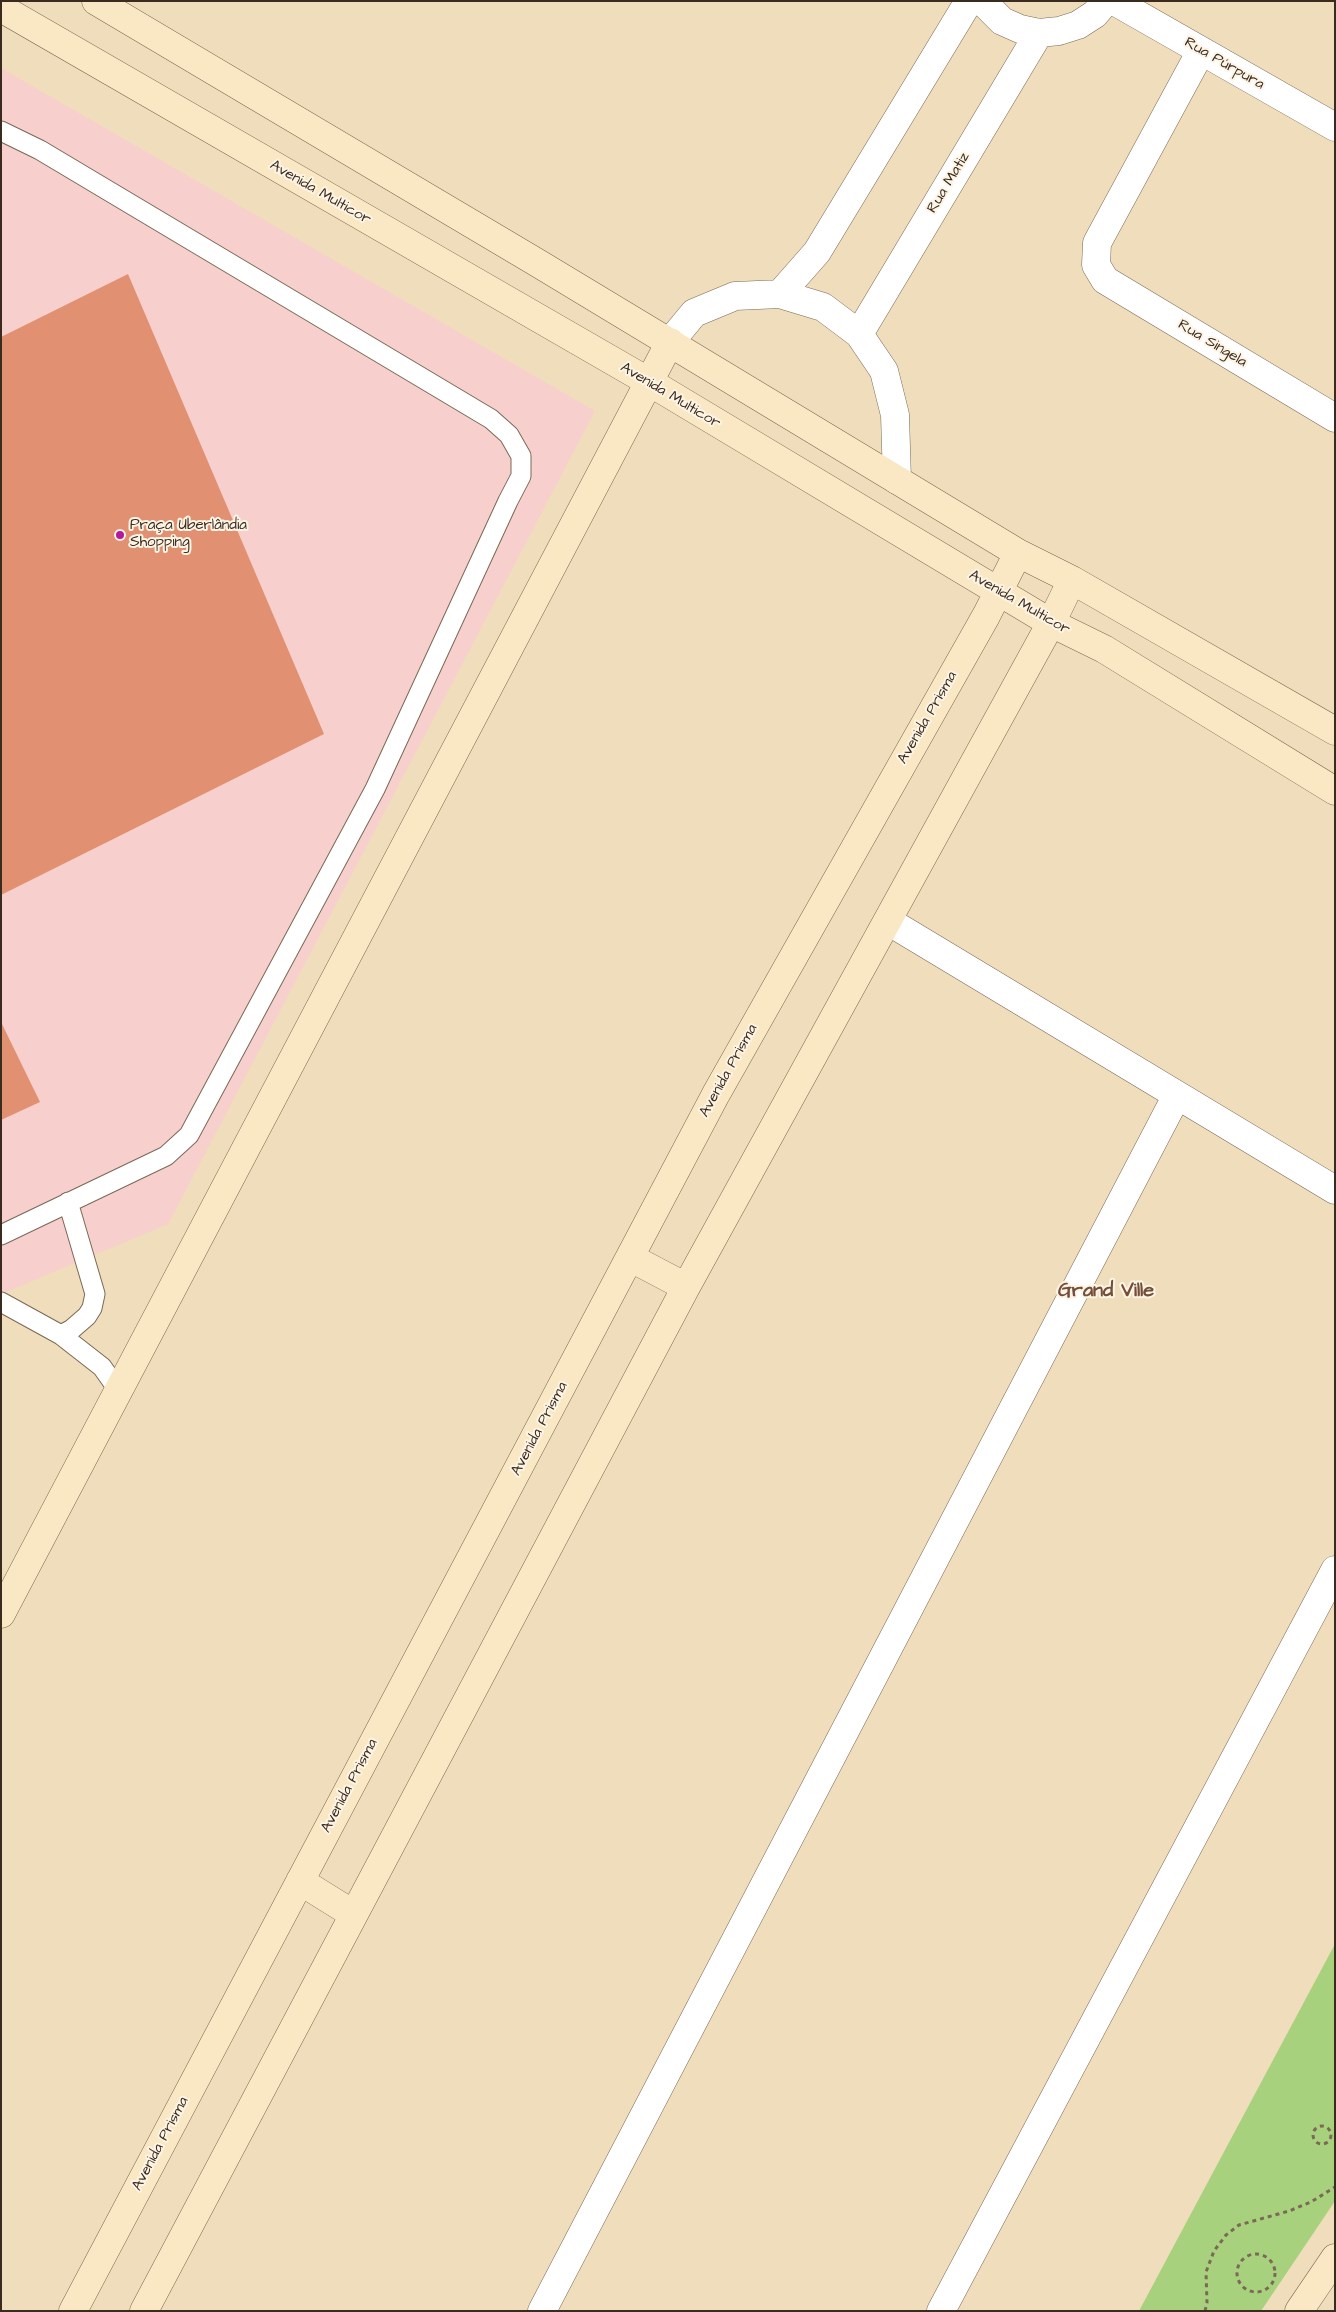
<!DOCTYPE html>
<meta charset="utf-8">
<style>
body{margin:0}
#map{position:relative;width:1336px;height:2312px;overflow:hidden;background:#efddbb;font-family:"Architects Daughter",sans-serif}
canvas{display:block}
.frame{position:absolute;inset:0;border:2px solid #3b2a1e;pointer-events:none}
</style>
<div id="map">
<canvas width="1336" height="2312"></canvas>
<div class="frame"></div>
</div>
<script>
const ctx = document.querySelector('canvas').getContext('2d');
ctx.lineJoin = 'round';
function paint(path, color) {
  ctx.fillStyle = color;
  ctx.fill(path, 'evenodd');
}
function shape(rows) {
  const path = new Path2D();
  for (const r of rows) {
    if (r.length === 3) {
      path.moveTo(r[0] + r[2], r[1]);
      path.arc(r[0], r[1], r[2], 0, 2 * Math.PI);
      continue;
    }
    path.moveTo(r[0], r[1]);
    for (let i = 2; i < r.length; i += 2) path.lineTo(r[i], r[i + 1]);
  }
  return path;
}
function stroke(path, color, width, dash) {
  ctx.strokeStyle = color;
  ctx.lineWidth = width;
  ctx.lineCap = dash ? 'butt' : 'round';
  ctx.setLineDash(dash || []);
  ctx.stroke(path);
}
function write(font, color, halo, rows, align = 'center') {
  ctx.font = font + ' "Architects Daughter",sans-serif';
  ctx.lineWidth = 4;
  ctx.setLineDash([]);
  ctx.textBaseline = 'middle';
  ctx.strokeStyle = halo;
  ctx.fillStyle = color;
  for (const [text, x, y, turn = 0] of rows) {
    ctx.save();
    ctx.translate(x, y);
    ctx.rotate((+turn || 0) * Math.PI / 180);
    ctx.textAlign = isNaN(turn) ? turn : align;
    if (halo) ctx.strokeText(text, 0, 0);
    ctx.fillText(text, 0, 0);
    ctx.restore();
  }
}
const built = shape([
 [1,68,595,411,168,1224,1,1294]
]);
const green = shape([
 [1335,1944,1335,2201,1261,2311,1139,2311]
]);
const building = shape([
 [128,274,324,734,1,895,1,337],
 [1,1022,40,1102,1,1120]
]);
const path = shape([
 [1322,2135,9],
 [1256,2273,19],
 [1205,2311,1207,2303,1206,2272,1214,2251,1226,2235,1239,2225,1289,2211,1311,2202,1335,2187]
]);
const lane = shape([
 [1,131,40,150,491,419,509,435,521,456,521,476,508,501,375,789,189,1135,166,1156,1,1235],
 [1,1302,61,1335,102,1367,119,1391],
 [61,1335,72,1329,87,1316,92,1308,95,1294,68,1202]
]);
const street = shape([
 [982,1,1002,21,1020,29,1039,33,1059,31,1078,25,1095,14,1106,1],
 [1114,1,1335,127],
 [1201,51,1097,243,1096,265,1105,280,1335,418],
 [780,294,817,252,969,1],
 [859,334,1039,33],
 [670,342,694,313,735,296,780,294,823,307,859,334,884,371,895,415,897,480],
 [888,921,1335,1190],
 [542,2311,1177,1095],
 [941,2311,1335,1570]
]);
const secondary = shape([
 [96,1,536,262,1018,553,1072,580,1335,731],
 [1,8,651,383,1051,623,1104,649,1335,791],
 [631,1258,686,1287],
 [1,1614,670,342],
 [300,1881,353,1914],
 [73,2311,716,1094,986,616,1018,553],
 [144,2311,686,1287,1051,623,1072,580],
 [1299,2311,1335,2258]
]);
const markers = [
 [120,535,5,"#b5179e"]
];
const streetNames = [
 ["Rua Púrpura",1224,64,30],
 ["Rua Matiz",949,183,-59],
 ["Avenida Multicor",320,193,30],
 ["Rua Singela",1212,344,31],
 ["Avenida Multicor",670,396,31],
 ["Avenida Multicor",1019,603,30],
 ["Avenida Prisma",928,718,-60],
 ["Avenida Prisma",729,1071,-61],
 ["Avenida Prisma",540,1429,-62],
 ["Avenida Prisma",350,1786,-62],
 ["Avenida Prisma",161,2144,-62]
];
const poiNames = [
 ["Praça Uberlândia",130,526],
 ["Shopping",130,543]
];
const districtNames = [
 ["Grand Ville",1106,1292]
];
paint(built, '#f7d0cd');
paint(green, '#a7d17d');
paint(building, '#e19172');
stroke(lane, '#7a6955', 21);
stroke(street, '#7a6955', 29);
stroke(secondary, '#7a6955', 29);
stroke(path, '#7a6955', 3, [4, 4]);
stroke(lane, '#fff', 19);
stroke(street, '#fff', 28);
stroke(secondary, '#fae7c3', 28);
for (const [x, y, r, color] of markers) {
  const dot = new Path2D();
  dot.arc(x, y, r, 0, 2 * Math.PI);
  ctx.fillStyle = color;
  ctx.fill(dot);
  stroke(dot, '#fcf5e5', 2);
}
write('15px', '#3b2a1e', '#fcf5e5', streetNames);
write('15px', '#3b2a1e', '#fcf5e5', poiNames, 'left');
write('bold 20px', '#754e3b', '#fcf5e5', districtNames);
</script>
